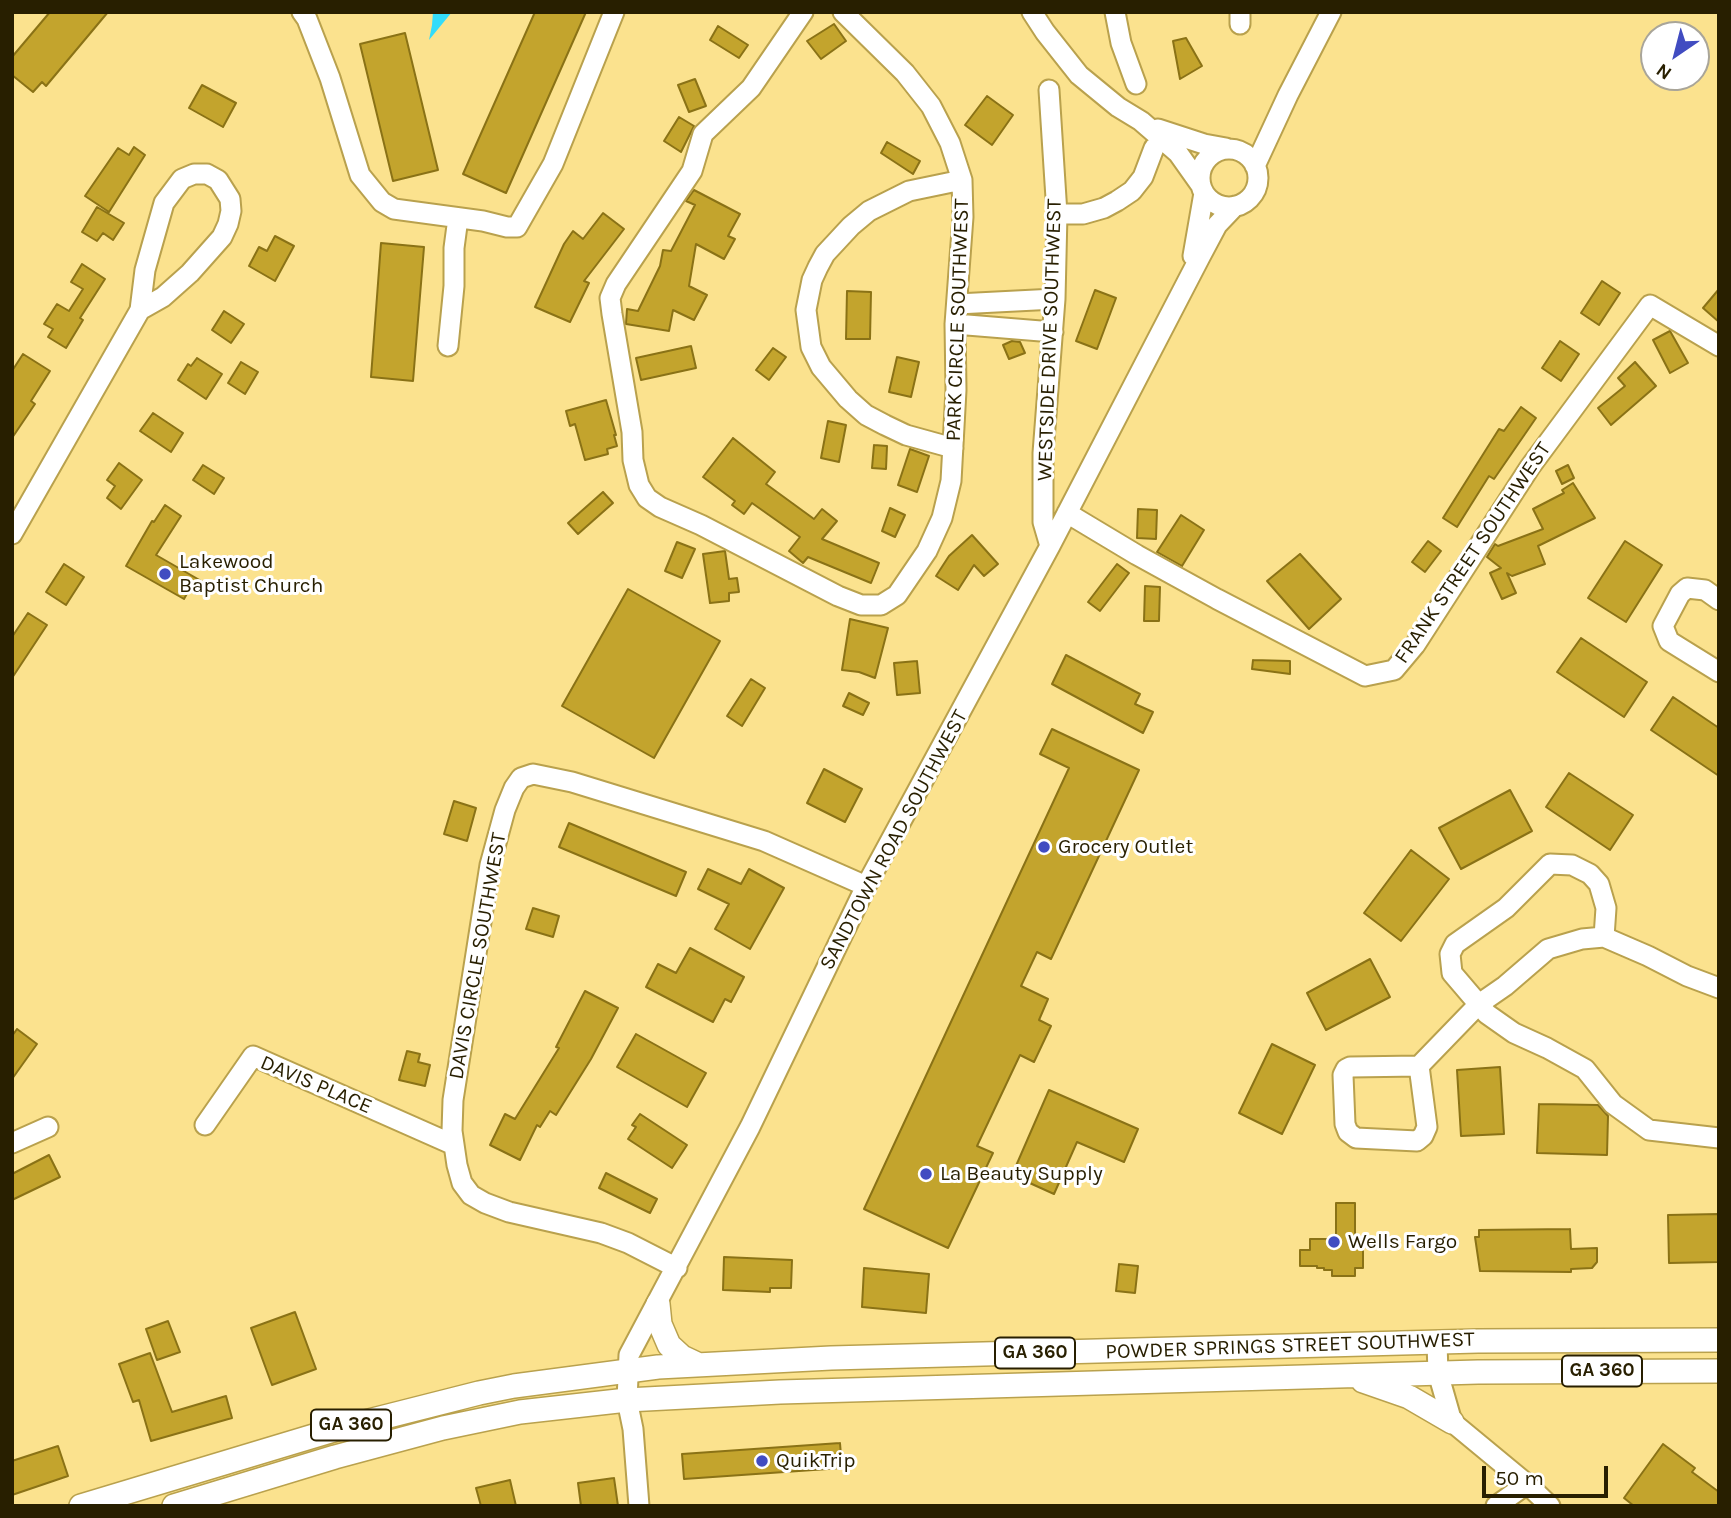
<!DOCTYPE html>
<style>
body{margin:0}
#map{position:relative;width:1731px;height:1518px;overflow:hidden;background:#fbe28e;font-family:Karla,sans-serif}
canvas{display:block}
.frame{position:absolute;inset:0;border:14px solid #281f00;pointer-events:none}
.north{position:absolute;left:1640px;top:21px;width:70px;height:70px;box-sizing:border-box;background:#fff;border:2px solid #a9a599;border-radius:50%;rotate:215deg;font-size:19px;font-weight:700;line-height:28px;text-align:center;color:#281f00}
.north::after{content:'';display:block;margin:auto;width:24px;height:32px;background:#414cc1;clip-path:polygon(50% 0,100% 100%,50% 72%,0 100%)}
.scale{position:absolute;left:1482px;top:1466px;width:126px;height:32px;box-sizing:border-box;border:4px solid #281f00;border-top:0;padding-left:9px;font-size:21px;line-height:24px;white-space:nowrap;color:#281f00;-webkit-text-stroke:5px #fff;paint-order:stroke}
</style>
<div id="map">
<canvas width="1731" height="1518"></canvas>
<div class="frame"></div>
<div class="north">N</div>
<div class="scale">50 m</div>
</div>
<script>
const ctx = document.querySelector('canvas').getContext('2d');
ctx.lineJoin = 'round';
function paint(path, color) {
  ctx.fillStyle = color;
  ctx.fill(path, 'evenodd');
}
function shape(rows) {
  const path = new Path2D();
  for (const r of rows) {
    if (r.length === 3) {
      path.moveTo(r[0] + r[2], r[1]);
      path.arc(r[0], r[1], r[2], 0, 2 * Math.PI);
      continue;
    }
    path.moveTo(r[0], r[1]);
    for (let i = 2; i < r.length; i += 2) path.lineTo(r[i], r[i + 1]);
  }
  return path;
}
function stroke(path, color, width, dash) {
  ctx.strokeStyle = color;
  ctx.lineWidth = width;
  ctx.lineCap = dash ? 'butt' : 'round';
  ctx.setLineDash(dash || []);
  ctx.stroke(path);
}
function write(font, color, halo, rows, align = 'center') {
  ctx.font = font + ' Karla,sans-serif';
  ctx.lineWidth = 6;
  ctx.setLineDash([]);
  ctx.textBaseline = 'middle';
  ctx.strokeStyle = halo;
  ctx.fillStyle = color;
  for (const [text, x, y, turn = 0] of rows) {
    ctx.save();
    ctx.translate(x, y);
    ctx.rotate((+turn || 0) * Math.PI / 180);
    ctx.textAlign = isNaN(turn) ? turn : align;
    if (halo) ctx.strokeText(text, 0, 0);
    ctx.fillText(text, 0, 0);
    ctx.restore();
  }
}
const water = shape([
 [433,12,452,12,429,40,432,25]
]);
const building = shape([
 [50,12,108,12,46,86,42,82,33,92,12,75,12,57,50,12],
 [535,12,586,12,506,193,463,174,535,12],
 [834,24,846,41,821,59,807,41,834,24],
 [718,26,748,45,739,58,710,40,718,26],
 [405,33,438,170,393,181,360,44,405,33],
 [1186,38,1202,66,1180,79,1173,41,1186,38],
 [695,79,706,106,689,112,678,85,695,79],
 [202,85,236,103,223,127,189,108,202,85],
 [987,96,1013,115,992,145,965,125,987,96],
 [679,117,694,126,681,152,664,141,679,117],
 [887,142,920,161,913,174,881,153,887,142],
 [134,147,145,155,109,212,85,196,118,148,129,155,134,147],
 [694,190,740,214,728,236,735,239,724,259,696,244,689,286,707,295,694,320,673,310,669,331,626,324,627,309,638,311,660,266,663,250,671,251,695,205,686,201,694,190],
 [97,207,124,223,113,240,103,233,97,241,82,232,97,207],
 [603,213,624,229,584,281,589,283,570,322,535,307,564,244,573,231,583,239,603,213],
 [275,236,294,246,275,281,249,266,259,247,267,251,275,236],
 [381,243,424,247,413,381,371,377,381,243],
 [82,264,105,279,80,318,83,320,66,348,48,337,53,329,44,324,57,304,69,311,83,289,71,282,82,264],
 [1602,281,1620,293,1599,325,1581,313,1602,281],
 [1719,289,1719,322,1703,308,1719,289],
 [1095,290,1116,298,1097,349,1076,341,1095,290],
 [847,291,871,292,870,339,846,339,847,291],
 [224,311,244,324,231,343,212,330,224,311],
 [1670,331,1688,363,1670,373,1653,340,1670,331],
 [1012,341,1020,342,1025,353,1009,359,1003,345,1012,341],
 [1560,341,1579,354,1561,381,1542,368,1560,341],
 [691,346,696,368,641,380,636,358,691,346],
 [773,348,786,357,769,380,756,370,773,348],
 [23,354,50,371,31,401,35,404,12,438,12,371,23,354],
 [897,357,919,362,911,397,889,392,897,357],
 [197,358,222,374,206,399,178,380,188,364,191,366,197,358],
 [241,362,258,372,245,394,228,383,241,362],
 [1635,362,1656,386,1611,425,1598,408,1625,386,1618,378,1635,362],
 [606,400,616,435,614,435,617,446,607,449,608,454,585,460,575,424,570,426,566,411,606,400],
 [1521,407,1536,418,1494,479,1489,476,1457,527,1443,518,1499,429,1504,431,1521,407],
 [153,413,183,433,171,452,140,431,153,413],
 [828,421,846,425,839,462,821,458,828,421],
 [733,438,775,472,766,484,814,519,822,509,837,521,822,539,879,563,871,583,808,557,803,563,789,551,800,537,752,503,744,514,732,505,735,501,703,477,733,438],
 [874,445,887,446,886,469,872,468,874,445],
 [910,449,929,456,917,492,898,485,910,449],
 [119,463,142,480,121,509,107,498,115,486,107,480,119,463],
 [203,465,224,478,214,494,193,480,203,465],
 [1568,465,1574,478,1562,484,1556,471,1568,465],
 [1573,483,1595,518,1538,546,1545,564,1512,576,1507,573,1516,593,1502,599,1490,573,1501,568,1487,557,1495,544,1498,546,1543,529,1533,509,1564,493,1562,490,1573,483],
 [603,492,613,503,578,534,568,523,603,492],
 [165,505,181,516,156,555,203,582,196,594,189,590,184,599,126,566,152,521,154,522,165,505],
 [890,508,905,515,895,537,882,531,890,508],
 [1138,509,1157,510,1156,539,1137,538,1138,509],
 [1181,515,1204,530,1182,566,1157,552,1181,515],
 [972,535,998,564,984,576,974,565,958,590,936,576,949,556,972,535],
 [1428,541,1441,551,1425,572,1412,562,1428,541],
 [1625,541,1662,565,1626,622,1588,598,1625,541],
 [677,542,695,549,682,578,665,571,677,542],
 [725,551,729,579,737,578,739,592,729,593,729,601,710,603,703,554,725,551],
 [1300,554,1341,599,1309,629,1267,581,1300,554],
 [64,564,84,577,66,605,46,592,64,564],
 [1117,564,1129,573,1100,611,1088,602,1117,564],
 [1145,586,1160,587,1159,621,1144,621,1145,586],
 [628,589,720,641,654,758,562,706,628,589],
 [28,613,47,625,12,678,12,637,28,613],
 [850,619,888,628,875,678,859,672,842,670,850,619],
 [1581,638,1647,682,1624,717,1557,672,1581,638],
 [1066,655,1140,694,1135,704,1153,712,1143,733,1052,684,1066,655],
 [1253,660,1290,661,1290,674,1252,669,1253,660],
 [917,661,920,693,897,695,894,663,917,661],
 [751,679,765,688,742,726,727,716,751,679],
 [849,693,869,703,863,715,843,706,849,693],
 [1673,697,1719,728,1719,776,1651,730,1673,697],
 [1052,729,1139,770,1051,959,1037,952,1021,986,1048,999,1039,1020,1051,1026,1034,1062,1020,1055,977,1146,993,1153,948,1248,864,1209,1069,768,1040,754,1052,729],
 [824,769,862,789,845,822,807,803,824,769],
 [1569,773,1633,815,1610,850,1546,807,1569,773],
 [1510,790,1532,831,1461,869,1439,828,1510,790],
 [454,801,476,808,467,841,444,834,454,801],
 [569,823,686,872,676,896,559,847,569,823],
 [1411,850,1449,879,1401,941,1364,913,1411,850],
 [708,869,741,884,749,869,784,888,750,949,715,929,729,904,698,889,708,869],
 [533,908,559,916,553,937,526,929,533,908],
 [690,948,744,977,731,1002,725,999,713,1022,646,987,658,964,676,973,690,948],
 [1370,959,1390,997,1326,1030,1307,993,1370,959],
 [585,991,618,1008,591,1059,556,1115,550,1111,540,1127,537,1125,520,1160,490,1145,505,1114,515,1119,559,1048,556,1047,585,991],
 [17,1029,37,1044,12,1079,12,1036,17,1029],
 [636,1034,706,1073,687,1107,617,1067,636,1034],
 [1272,1044,1315,1065,1282,1134,1239,1113,1272,1044],
 [407,1051,420,1054,418,1062,430,1065,425,1086,399,1080,407,1051],
 [1500,1067,1504,1134,1461,1136,1457,1070,1500,1067],
 [1049,1090,1138,1129,1124,1162,1077,1142,1054,1194,1012,1175,1049,1090],
 [1539,1104,1598,1105,1608,1116,1607,1155,1537,1153,1539,1104],
 [640,1114,687,1145,672,1168,628,1139,636,1127,632,1125,640,1114],
 [49,1155,60,1177,12,1200,12,1174,49,1155],
 [606,1173,657,1199,650,1213,599,1188,606,1173],
 [1336,1203,1355,1203,1355,1239,1358,1239,1358,1245,1363,1245,1363,1268,1355,1268,1355,1276,1332,1276,1332,1270,1324,1270,1324,1268,1317,1268,1317,1266,1300,1266,1300,1250,1310,1250,1310,1239,1336,1239,1336,1203],
 [1719,1214,1719,1262,1669,1263,1668,1215,1719,1214],
 [1570,1229,1571,1249,1597,1248,1597,1262,1592,1268,1571,1269,1571,1272,1480,1271,1475,1237,1479,1237,1479,1230,1570,1229],
 [724,1257,792,1260,791,1288,770,1288,770,1292,723,1290,724,1257],
 [1119,1264,1138,1266,1135,1293,1116,1291,1119,1264],
 [864,1268,929,1274,926,1313,862,1307,864,1268],
 [295,1312,316,1369,272,1385,251,1328,295,1312],
 [168,1321,180,1352,157,1360,146,1329,168,1321],
 [150,1353,172,1412,226,1396,232,1418,151,1441,139,1400,133,1402,119,1364,150,1353],
 [840,1443,842,1468,684,1479,682,1454,840,1443],
 [1663,1444,1695,1468,1692,1472,1719,1492,1719,1506,1634,1506,1624,1498,1663,1444],
 [58,1446,68,1476,12,1495,12,1461,58,1446],
 [614,1478,618,1506,581,1506,578,1483,614,1478],
 [510,1480,516,1506,481,1506,476,1488,510,1480]
]);
const minor = shape([
 [302,12,307,19,330,78,360,175,382,202,394,209,483,221,507,227,517,227,553,164,614,12],
 [803,12,751,88,703,134,692,171,616,284,610,298,612,314,632,432,633,460,639,485,647,498,660,507,701,525,838,596,861,605,881,605,897,595,927,551,942,518,951,481,956,390,955,324,963,217,962,180,950,143,931,106,905,73,843,12],
 [1032,12,1045,32,1079,75,1118,107,1141,121,1178,153,1200,184],
 [1115,12,1121,43,1136,84],
 [1240,24,1240,12],
 [1049,90,1057,214,1055,299,1043,453,1043,522,1050,546],
 [1158,129,1204,144,1226,148],
 [1229,178,29],
 [1255,166,1288,95,1331,12],
 [1057,214,1083,214,1104,208,1117,201,1132,191,1143,177,1154,148],
 [1193,256,1204,193],
 [957,304,1055,299],
 [955,324,1053,332],
 [448,346,454,286,454,248,458,218],
 [953,448,906,435,885,425,866,415,848,399,821,367,811,347,806,310,812,280,818,267,825,254,851,226,869,211,909,191,962,180],
 [1067,513,1137,555,1217,599,1365,676,1394,670,1415,645,1530,467,1650,305,1719,346],
 [12,534,140,310,145,270,164,203,182,179,194,174,207,174,218,180,230,199,231,211,228,224,222,237,190,273,163,297,140,310],
 [1719,600,1705,590,1687,588,1680,594,1663,626,1669,641,1719,672],
 [1604,937,1606,908,1599,884,1590,874,1572,865,1550,864,1506,908,1455,944,1450,954,1452,973,1487,1014,1514,1033,1547,1048,1585,1069,1613,1104,1649,1130,1719,1138],
 [1419,1066,1427,1127,1423,1136,1417,1141,1356,1138,1348,1132,1345,1124,1343,1075,1346,1069,1350,1067,1419,1066,1479,1004,1505,986,1548,949,1582,939,1604,937,1648,956,1687,976,1719,988],
 [205,1125,253,1056,454,1145],
 [12,1143,48,1127],
 [677,1268,628,1243,601,1233,509,1212,485,1203,471,1195,462,1183,457,1165,452,1131,453,1100,490,865,505,810,514,788,521,778,533,774,572,782,764,841,866,886],
 [1437,1343,1438,1373,1452,1422,1527,1484,1550,1506],
 [639,1506,633,1429,627,1400,629,1355,750,1127,866,886,1050,546,1200,257,1217,225,1235,206],
 [1496,1506,1527,1484]
]);
const major = shape([
 [658,1304,660,1324,669,1345,682,1357,699,1365],
 [1363,1381,1409,1397,1452,1422],
 [81,1506,337,1429,479,1393,514,1386,658,1367,831,1358,1478,1341,1719,1340],
 [174,1506,335,1457,443,1428,520,1412,627,1400,780,1392,1478,1372,1719,1371]
]);
const markers = [
 [165,574,7,"#414cc1"],
 [1044,847,7,"#414cc1"],
 [926,1174,7,"#414cc1"],
 [1334,1242,7,"#414cc1"],
 [762,1461,7,"#414cc1"]
];
const shields = [
 [1035,1353,80],
 [1602,1371,80],
 [351,1425,80]
];
const shieldNames = [
 ["GA 360",1035,1353],
 ["GA 360",1602,1371],
 ["GA 360",351,1425]
];
const streetNames = [
 ["PARK CIRCLE SOUTHWEST",958,320,-88],
 ["WESTSIDE DRIVE SOUTHWEST",1050,340,-88],
 ["FRANK STREET SOUTHWEST",1473,553,-56],
 ["SANDTOWN ROAD SOUTHWEST",894,840,-62],
 ["DAVIS CIRCLE SOUTHWEST",478,956,-80],
 ["DAVIS PLACE",316,1085,23],
 ["POWDER SPRINGS STREET SOUTHWEST",1290,1346,-2]
];
const poiNames = [
 ["Lakewood",179,562],
 ["Baptist Church",179,586],
 ["Grocery Outlet",1058,847],
 ["La Beauty Supply",940,1174],
 ["Wells Fargo",1348,1242],
 ["QuikTrip",776,1461]
];
paint(water, '#34dcfa');
paint(building, '#c3a42d');
stroke(building, '#8a7216', 2);
stroke(minor, '#b9a14d', 23);
stroke(major, '#b9a14d', 26);
stroke(minor, '#fff', 19);
stroke(major, '#fff', 23);
for (const [x, y, r, color] of markers) {
  const dot = new Path2D();
  dot.arc(x, y, r, 0, 2 * Math.PI);
  ctx.fillStyle = color;
  ctx.fill(dot);
  stroke(dot, '#fff', 2.5);
}
for (const [x, y, w] of shields) {
  const box = new Path2D();
  box.roundRect(x - w / 2, y - 15.5, w, 31, 5);
  ctx.fillStyle = '#fff';
  ctx.fill(box);
  stroke(box, '#281f00', 2);
}
write('bold 19px', '#281f00', null, shieldNames);
write('21px', '#281f00', '#fff', streetNames);
write('21px', '#281f00', '#fff', poiNames, 'left');
</script>
